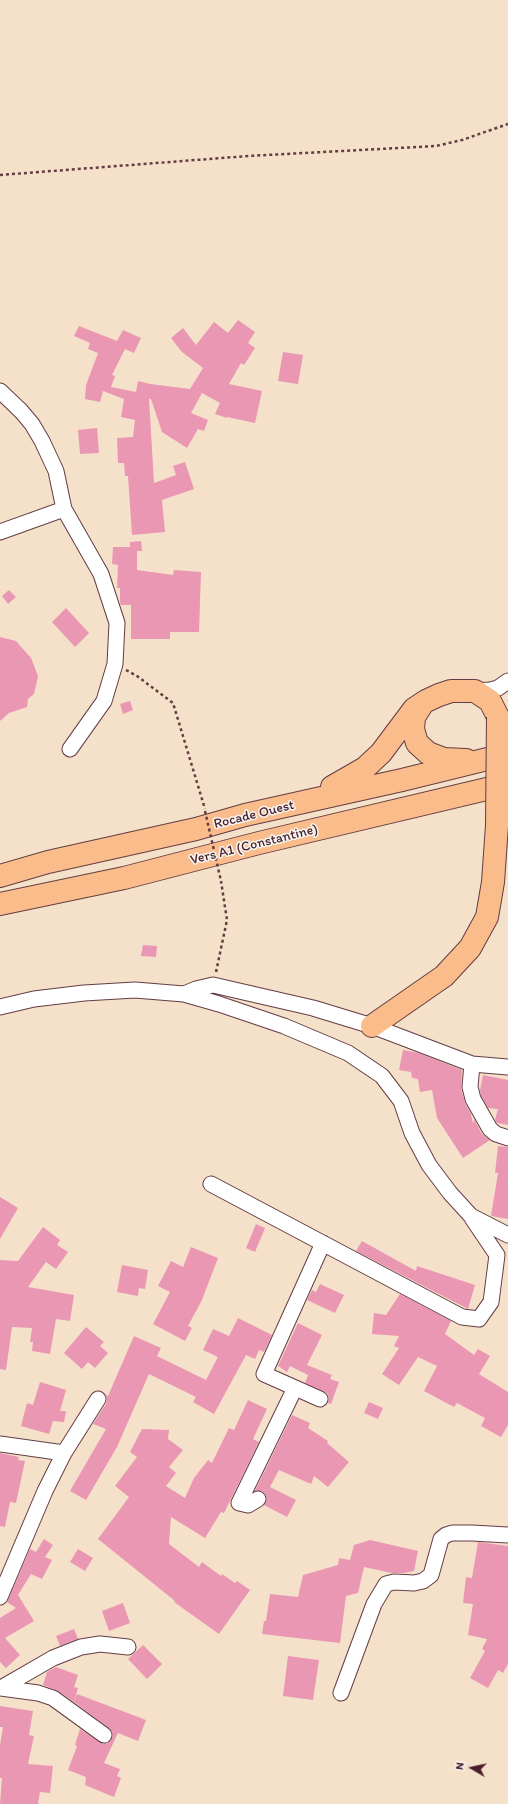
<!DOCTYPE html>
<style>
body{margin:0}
#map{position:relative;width:508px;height:1804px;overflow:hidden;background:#f5e1ca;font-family:Itim,sans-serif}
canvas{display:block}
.north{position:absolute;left:452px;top:1748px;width:40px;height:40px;-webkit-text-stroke:3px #f6f6f2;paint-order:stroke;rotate:279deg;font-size:11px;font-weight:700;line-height:16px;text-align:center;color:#4a1f2b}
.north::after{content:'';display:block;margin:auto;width:14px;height:18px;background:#4a1f2b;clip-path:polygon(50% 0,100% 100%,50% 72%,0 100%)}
</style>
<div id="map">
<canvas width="508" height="1804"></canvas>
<div class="north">N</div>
</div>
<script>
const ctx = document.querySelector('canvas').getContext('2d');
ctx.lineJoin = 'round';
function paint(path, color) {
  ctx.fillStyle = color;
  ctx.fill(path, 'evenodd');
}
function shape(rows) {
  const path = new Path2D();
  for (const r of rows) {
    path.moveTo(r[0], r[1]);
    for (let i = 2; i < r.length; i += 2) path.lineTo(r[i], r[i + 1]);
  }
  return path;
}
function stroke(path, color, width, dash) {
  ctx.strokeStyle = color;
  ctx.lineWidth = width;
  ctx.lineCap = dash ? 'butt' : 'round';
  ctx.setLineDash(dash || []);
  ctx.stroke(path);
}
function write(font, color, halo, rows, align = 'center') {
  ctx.font = font + ' Itim,sans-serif';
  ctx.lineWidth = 3;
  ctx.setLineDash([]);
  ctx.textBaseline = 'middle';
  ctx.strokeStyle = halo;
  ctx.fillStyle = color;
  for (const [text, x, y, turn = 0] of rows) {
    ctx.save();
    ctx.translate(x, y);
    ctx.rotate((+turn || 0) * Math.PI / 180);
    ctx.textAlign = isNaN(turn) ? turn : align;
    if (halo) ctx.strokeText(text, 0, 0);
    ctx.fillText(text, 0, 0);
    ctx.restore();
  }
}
const building = shape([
 [238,320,255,332,248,343,255,348,244,365,241,363,229,384,262,391,255,423,227,417,227,418,215,414,220,403,202,393,191,413,208,420,204,431,198,429,187,448,162,432,151,399,149,399,154,483,176,475,173,466,185,462,194,489,162,500,165,532,132,535,128,476,125,476,124,463,118,463,117,438,133,437,135,420,121,417,124,399,103,391,100,402,85,399,86,385,98,353,88,349,90,343,74,336,79,326,117,341,123,330,141,338,134,353,125,349,112,375,115,376,111,387,136,392,138,381,150,384,190,389,203,368,182,352,171,338,183,328,196,345,214,322,228,333],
 [283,352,303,355,298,384,278,381],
 [97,428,99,453,80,454,78,430],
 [141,541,142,551,137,551,137,570,173,575,174,570,201,572,199,632,170,632,170,639,131,639,131,605,121,605,120,603,120,588,117,588,118,565,112,564,113,547,130,547,130,542],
 [9,590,16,597,8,604,2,596],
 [66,608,89,633,75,647,52,622],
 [0,637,16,641,31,658,38,676,34,694,28,699,27,707,9,713,0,721],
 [130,701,133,710,123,714,120,704],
 [143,945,157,946,156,957,141,956],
 [403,1050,419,1053,462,1070,461,1089,465,1103,471,1114,473,1124,474,1119,482,1134,490,1140,463,1158,437,1118,432,1090,420,1092,418,1079,412,1078,411,1072,399,1070],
 [483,1075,508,1080,508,1125,497,1123,495,1120,498,1109,488,1108,481,1096,480,1090],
 [498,1146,508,1147,508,1219,491,1216,498,1173,495,1173],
 [0,1197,18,1208,0,1239],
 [256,1224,265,1228,255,1252,246,1248],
 [43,1227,60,1240,57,1245,68,1252,56,1269,46,1262,28,1287,74,1295,70,1321,56,1319,50,1354,32,1351,33,1342,30,1342,32,1328,12,1327,6,1370,0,1369,0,1260,18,1261],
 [362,1241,416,1271,417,1266,475,1285,468,1309,356,1251],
 [191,1247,218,1258,202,1300,188,1326,192,1328,185,1341,153,1324,170,1292,158,1286,171,1261,183,1267],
 [122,1265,148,1270,145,1289,139,1288,138,1296,117,1292],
 [320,1284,344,1295,335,1313,307,1300,312,1290,316,1292],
 [400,1294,451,1321,445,1334,474,1355,478,1349,490,1356,479,1374,508,1392,508,1425,501,1437,481,1426,485,1418,457,1403,454,1407,424,1391,437,1366,418,1357,399,1385,382,1374,399,1348,394,1346,399,1336,372,1334,374,1313,386,1315],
 [238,1318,272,1335,264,1352,259,1350,255,1359,246,1355,214,1414,193,1402,196,1397,149,1374,117,1447,86,1500,70,1491,106,1429,93,1424,106,1404,107,1399,106,1394,108,1396,134,1336,161,1348,157,1356,206,1380,218,1357,203,1350,213,1329,229,1336],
 [298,1323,322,1335,307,1365,332,1375,330,1379,339,1382,331,1404,328,1403,329,1398,327,1393,305,1383,308,1375,290,1366,287,1372,278,1366],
 [86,1327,104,1342,100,1346,108,1353,95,1368,88,1362,82,1369,64,1353],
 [40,1382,66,1390,60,1411,66,1411,64,1422,53,1421,49,1434,21,1426,27,1403,33,1405],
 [248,1400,267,1409,253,1439,259,1442,224,1513,221,1512,205,1538,171,1517,169,1544,199,1567,202,1562,221,1576,222,1574,235,1583,237,1581,250,1590,219,1634,174,1602,175,1601,98,1539,129,1497,115,1486,137,1457,130,1452,142,1429,169,1430,168,1439,183,1450,169,1467,176,1473,166,1486,185,1498,194,1478,208,1460,212,1463,229,1428,234,1430],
 [369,1402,383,1408,378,1419,364,1413],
 [292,1415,310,1423,308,1428,328,1441,327,1443,349,1462,328,1487,314,1476,311,1484,279,1470,270,1487,296,1500,287,1517,264,1505,267,1499,265,1494,262,1491,255,1491],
 [0,1453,19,1457,18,1460,25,1461,16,1503,10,1502,5,1527,0,1526],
 [44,1539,53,1545,45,1557,52,1560,42,1579,31,1574,18,1595,34,1621,5,1638,20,1655,6,1668,0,1662,0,1618,16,1608,7,1602,30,1549,36,1552],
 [370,1540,418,1551,414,1571,404,1573,392,1573,364,1567,358,1593,346,1596,340,1643,262,1634,264,1621,266,1621,270,1594,298,1597,303,1575,338,1565,339,1558,350,1560,354,1545],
 [478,1542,508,1546,508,1664,503,1673,498,1670,488,1688,470,1678,485,1651,482,1649,487,1639,468,1635,473,1604,463,1603,466,1577,472,1578],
 [78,1549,93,1558,85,1571,70,1562],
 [123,1603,130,1623,109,1631,102,1611],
 [74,1629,78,1639,60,1646,56,1636],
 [143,1645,162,1664,147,1679,128,1659],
 [288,1656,319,1660,313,1700,283,1696],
 [56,1667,78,1675,74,1687,78,1688,74,1702,58,1691,43,1685,47,1672],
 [77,1694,146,1720,138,1741,118,1733,104,1763,120,1769,117,1776,121,1778,114,1797,85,1785,86,1777,68,1770,77,1746,75,1745,80,1729,103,1744,108,1743,113,1736,112,1732,109,1728,74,1702],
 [0,1706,33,1711,29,1735,34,1736,28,1764,53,1766,50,1793,40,1792,38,1804,0,1804,2,1778,0,1778,0,1745,3,1727,0,1727]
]);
const path = shape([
 [0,175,248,156,436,146,462,140,508,124],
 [126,670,137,676,173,703,205,809],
 [216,972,227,920,221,881]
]);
const minor = shape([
 [0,391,21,411,32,424,42,441,56,471,64,509,101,574,117,623,115,664,104,701,70,749],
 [0,532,64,509],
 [475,691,490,690,498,688,508,681],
 [184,994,219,1004,284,1026,348,1053,382,1076,401,1101,412,1133,429,1165,450,1193,471,1216,508,1235],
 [0,1007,34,999,84,993,135,990,184,994,196,989,213,985,313,1008,372,1026,472,1064,508,1067],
 [472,1064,470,1087,473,1099,490,1129,496,1134,508,1138],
 [211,1184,462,1317,479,1319,491,1302,497,1255,472,1218],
 [320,1399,264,1374,323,1243],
 [0,1444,64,1453],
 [258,1499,248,1505,239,1503,295,1388],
 [0,1597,45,1491,64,1453,98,1399],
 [0,1688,38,1693,53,1698,104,1735],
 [1,1688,53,1658,81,1647,100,1644,128,1647],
 [341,1693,374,1604,386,1584,394,1582,414,1583,423,1581,431,1575,441,1539,446,1535,452,1533,472,1533,508,1535]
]);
const highway = shape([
 [421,706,414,717,413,729,417,743,428,753,444,759,466,760],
 [332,787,365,768,381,753,414,709,426,701,439,695,451,691,475,691,490,701,498,717],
 [0,876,48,862,196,829,245,815,402,780,508,754],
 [0,904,124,878,259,843,508,784],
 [372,1026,444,976,470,948,487,917,493,882,497,825]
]);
const pathBridge = shape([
 [205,811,221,881]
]);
const highwayBridge = shape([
 [497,825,498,717]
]);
const streetNames = [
 ["Rocade Ouest",254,815,-14],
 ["Vers A1 (Constantine)",254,845,-14]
];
paint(building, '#ea97b4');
stroke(minor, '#643c43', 17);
stroke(highway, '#643c43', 24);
stroke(path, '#643c43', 2.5, [3, 3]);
stroke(minor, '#fff', 15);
stroke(highway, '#f9bc8a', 22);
stroke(highwayBridge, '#643c43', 24, []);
stroke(pathBridge, '#643c43', 2.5, [3, 3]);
stroke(highwayBridge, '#f9bc8a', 22);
write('14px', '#4a1f2b', '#f6f6f2', streetNames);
</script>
